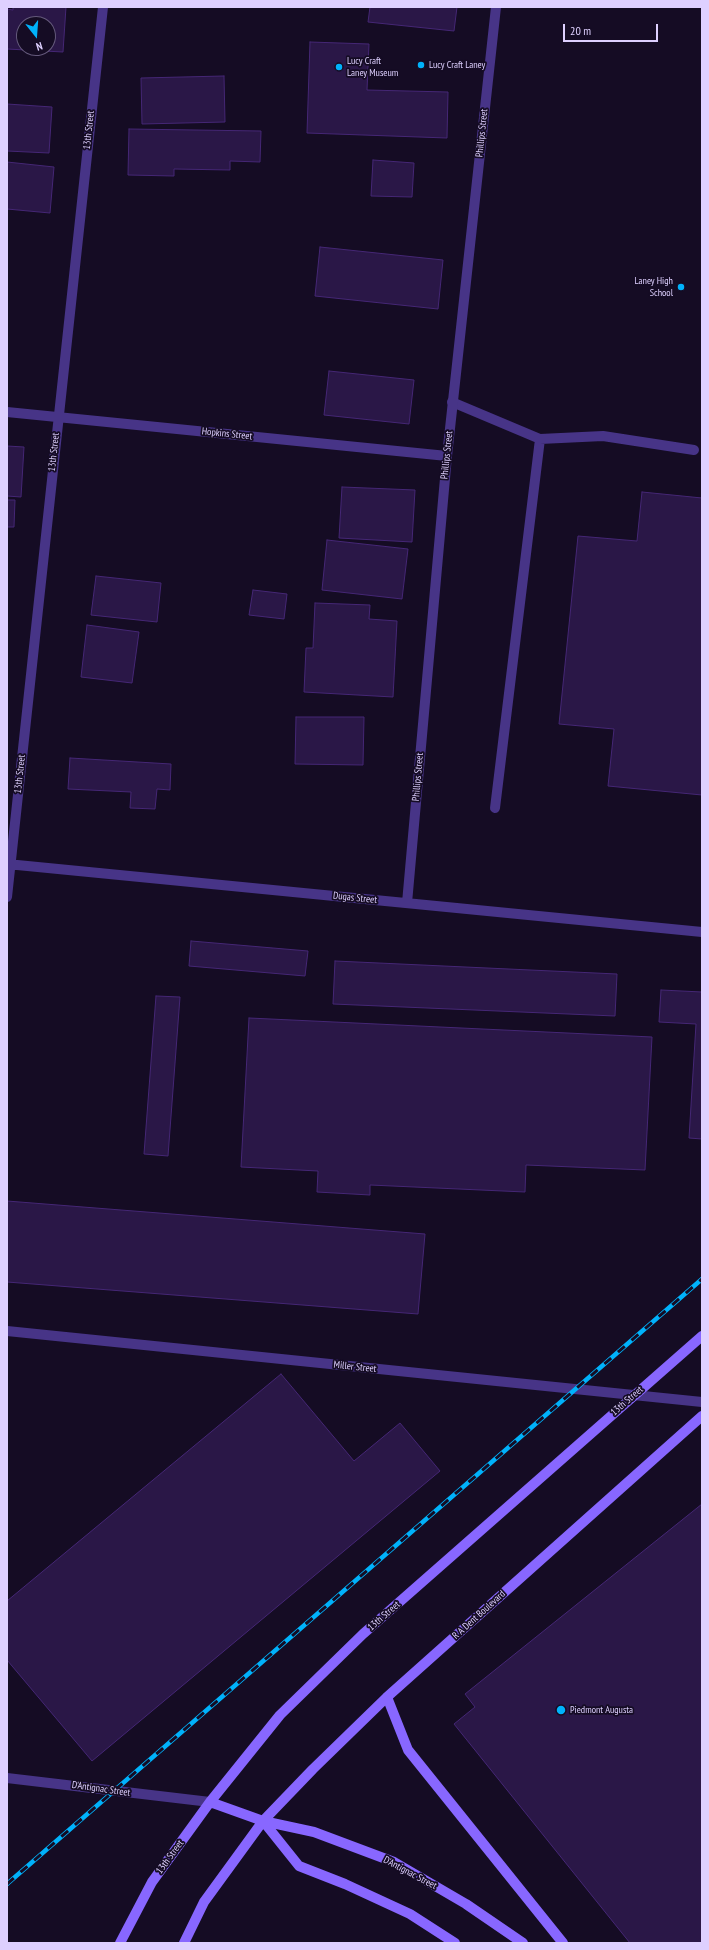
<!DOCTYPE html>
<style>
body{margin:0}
#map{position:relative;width:709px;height:1950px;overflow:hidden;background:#150c24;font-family:"PT Sans Narrow",sans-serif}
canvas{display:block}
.frame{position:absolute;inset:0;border:8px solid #ded0ff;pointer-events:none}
.north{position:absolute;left:16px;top:16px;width:40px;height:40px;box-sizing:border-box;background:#150c24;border:1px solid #655a7c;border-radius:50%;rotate:163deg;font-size:11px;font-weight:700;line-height:16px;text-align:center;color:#ded0ff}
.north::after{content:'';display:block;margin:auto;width:14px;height:18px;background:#00b2fb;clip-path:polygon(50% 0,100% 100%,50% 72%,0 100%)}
.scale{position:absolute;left:563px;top:24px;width:95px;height:18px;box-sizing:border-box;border:2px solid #ded0ff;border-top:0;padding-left:5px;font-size:12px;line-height:14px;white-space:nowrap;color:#ded0ff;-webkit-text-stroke:3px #150c24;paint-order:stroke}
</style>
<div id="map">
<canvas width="709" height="1950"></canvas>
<div class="frame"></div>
<div class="north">N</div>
<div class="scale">20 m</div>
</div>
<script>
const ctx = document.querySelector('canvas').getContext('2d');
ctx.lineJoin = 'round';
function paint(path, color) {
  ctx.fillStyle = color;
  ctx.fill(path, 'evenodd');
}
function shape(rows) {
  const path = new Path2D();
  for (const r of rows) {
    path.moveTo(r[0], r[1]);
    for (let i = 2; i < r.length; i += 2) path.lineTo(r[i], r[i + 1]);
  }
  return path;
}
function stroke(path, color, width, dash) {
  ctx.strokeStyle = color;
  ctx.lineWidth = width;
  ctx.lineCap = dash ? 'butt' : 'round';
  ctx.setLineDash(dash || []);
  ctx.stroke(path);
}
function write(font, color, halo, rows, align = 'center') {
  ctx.font = font + ' "PT Sans Narrow",sans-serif';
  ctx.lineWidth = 3.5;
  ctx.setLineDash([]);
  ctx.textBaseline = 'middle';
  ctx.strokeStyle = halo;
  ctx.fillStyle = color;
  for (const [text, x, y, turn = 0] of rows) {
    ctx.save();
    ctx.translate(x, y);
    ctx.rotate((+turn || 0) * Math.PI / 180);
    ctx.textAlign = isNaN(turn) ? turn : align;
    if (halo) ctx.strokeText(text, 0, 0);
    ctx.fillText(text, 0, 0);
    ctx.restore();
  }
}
const building = shape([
 [13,7,66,7,63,52,7,49,7,9,13,10,13,7],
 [24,24,48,24,48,48,24,48,24,24],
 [370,7,457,7,454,31,368,22,370,7],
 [310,42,369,44,367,90,448,92,447,138,307,133,310,42],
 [224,76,225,122,142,124,141,78,224,76],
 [7,104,52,107,49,153,7,151,7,104],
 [129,129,261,131,260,162,230,161,230,170,174,169,174,176,128,175,129,129],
 [373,160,414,163,412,197,371,196,373,160],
 [7,162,54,167,50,213,7,209,7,162],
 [320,247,443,260,438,309,315,296,320,247],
 [329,371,414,380,409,424,324,415,329,371],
 [7,446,24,447,21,497,7,496,7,446],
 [342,487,415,490,412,542,339,538,342,487],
 [642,492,702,498,702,795,608,786,614,729,559,724,578,536,637,541,642,492],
 [7,500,15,500,14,527,7,527,7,500],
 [327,540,408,549,402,599,322,590,327,540],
 [96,576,161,583,157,622,91,615,96,576],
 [253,590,287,594,284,619,249,615,253,590],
 [315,603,370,605,369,619,397,621,393,697,304,692,306,648,313,648,315,603],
 [87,625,139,632,132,683,81,677,87,625],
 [296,717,364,717,363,765,295,764,296,717],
 [70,758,171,764,170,790,157,789,155,809,130,808,131,792,68,789,70,758],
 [191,941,308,951,305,976,189,966,191,941],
 [335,961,617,974,615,1016,333,1004,335,961],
 [661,990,702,992,702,1139,689,1138,696,1024,659,1022,661,990],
 [156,996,180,997,168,1156,144,1154,156,996],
 [249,1018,652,1037,645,1170,526,1165,525,1192,370,1185,370,1195,317,1192,318,1171,241,1167,249,1018],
 [7,1201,425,1234,418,1314,7,1282,7,1201],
 [281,1374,354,1461,400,1423,440,1471,92,1761,7,1660,7,1601,281,1374],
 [702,1504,702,1943,630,1943,454,1724,475,1707,465,1694,702,1504]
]);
const lane = shape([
 [452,402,540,439,603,436,694,450],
 [495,808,540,439]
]);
const street = shape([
 [7,412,447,456],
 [7,864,702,932],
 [7,897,103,7],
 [407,903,447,456,496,7],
 [7,1331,702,1402],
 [7,1778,210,1802]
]);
const secondary = shape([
 [387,1697,408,1750,563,1943],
 [210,1802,263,1821,314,1832,394,1862,466,1904,523,1943],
 [263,1821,299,1866,345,1884,410,1914,455,1943],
 [120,1943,152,1882,210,1802,280,1715,363,1634,702,1336],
 [184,1943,204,1902,263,1821,313,1769,387,1697,702,1416]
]);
const rail = shape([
 [7,1884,702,1279]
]);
const markers = [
 [421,65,4,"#00b2fb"],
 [339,67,4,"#00b2fb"],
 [681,287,4,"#00b2fb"],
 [561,1710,5,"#00b2fb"]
];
const poiNames = [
 ["Lucy Craft",347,61],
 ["Laney Museum",347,73],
 ["Lucy Craft Laney",429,65],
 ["Laney High",673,281,"right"],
 ["School",673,293,"right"],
 ["Piedmont Augusta",570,1710]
];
const streetNames = [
 ["13th Street",89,130,-84],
 ["Phillips Street",482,133,-84],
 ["Hopkins Street",227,434,6],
 ["13th Street",54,452,-84],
 ["Phillips Street",447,455,-84],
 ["13th Street",20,774,-84],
 ["Phillips Street",418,777,-85],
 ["Dugas Street",355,898,6],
 ["Miller Street",355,1367,6],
 ["13th Street",627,1401,-41],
 ["R A Dent Boulevard",479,1615,-42],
 ["13th Street",384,1616,-41],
 ["D'Antignac Street",101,1789,8],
 ["13th Street",170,1857,-54],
 ["D'Antignac Street",410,1873,28]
];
paint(building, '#2a1747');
stroke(building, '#452775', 1);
stroke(lane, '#473487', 10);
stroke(street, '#473487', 10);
stroke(secondary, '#8867ff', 10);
stroke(rail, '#00b2fb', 4.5);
stroke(rail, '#150c24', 3, [9]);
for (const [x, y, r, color] of markers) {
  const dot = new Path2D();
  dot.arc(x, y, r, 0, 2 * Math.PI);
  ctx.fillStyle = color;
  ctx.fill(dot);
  stroke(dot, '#150c24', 1.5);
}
write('10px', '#ded0ff', '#150c24', poiNames, 'left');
write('10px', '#ded0ff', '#150c24', streetNames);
</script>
